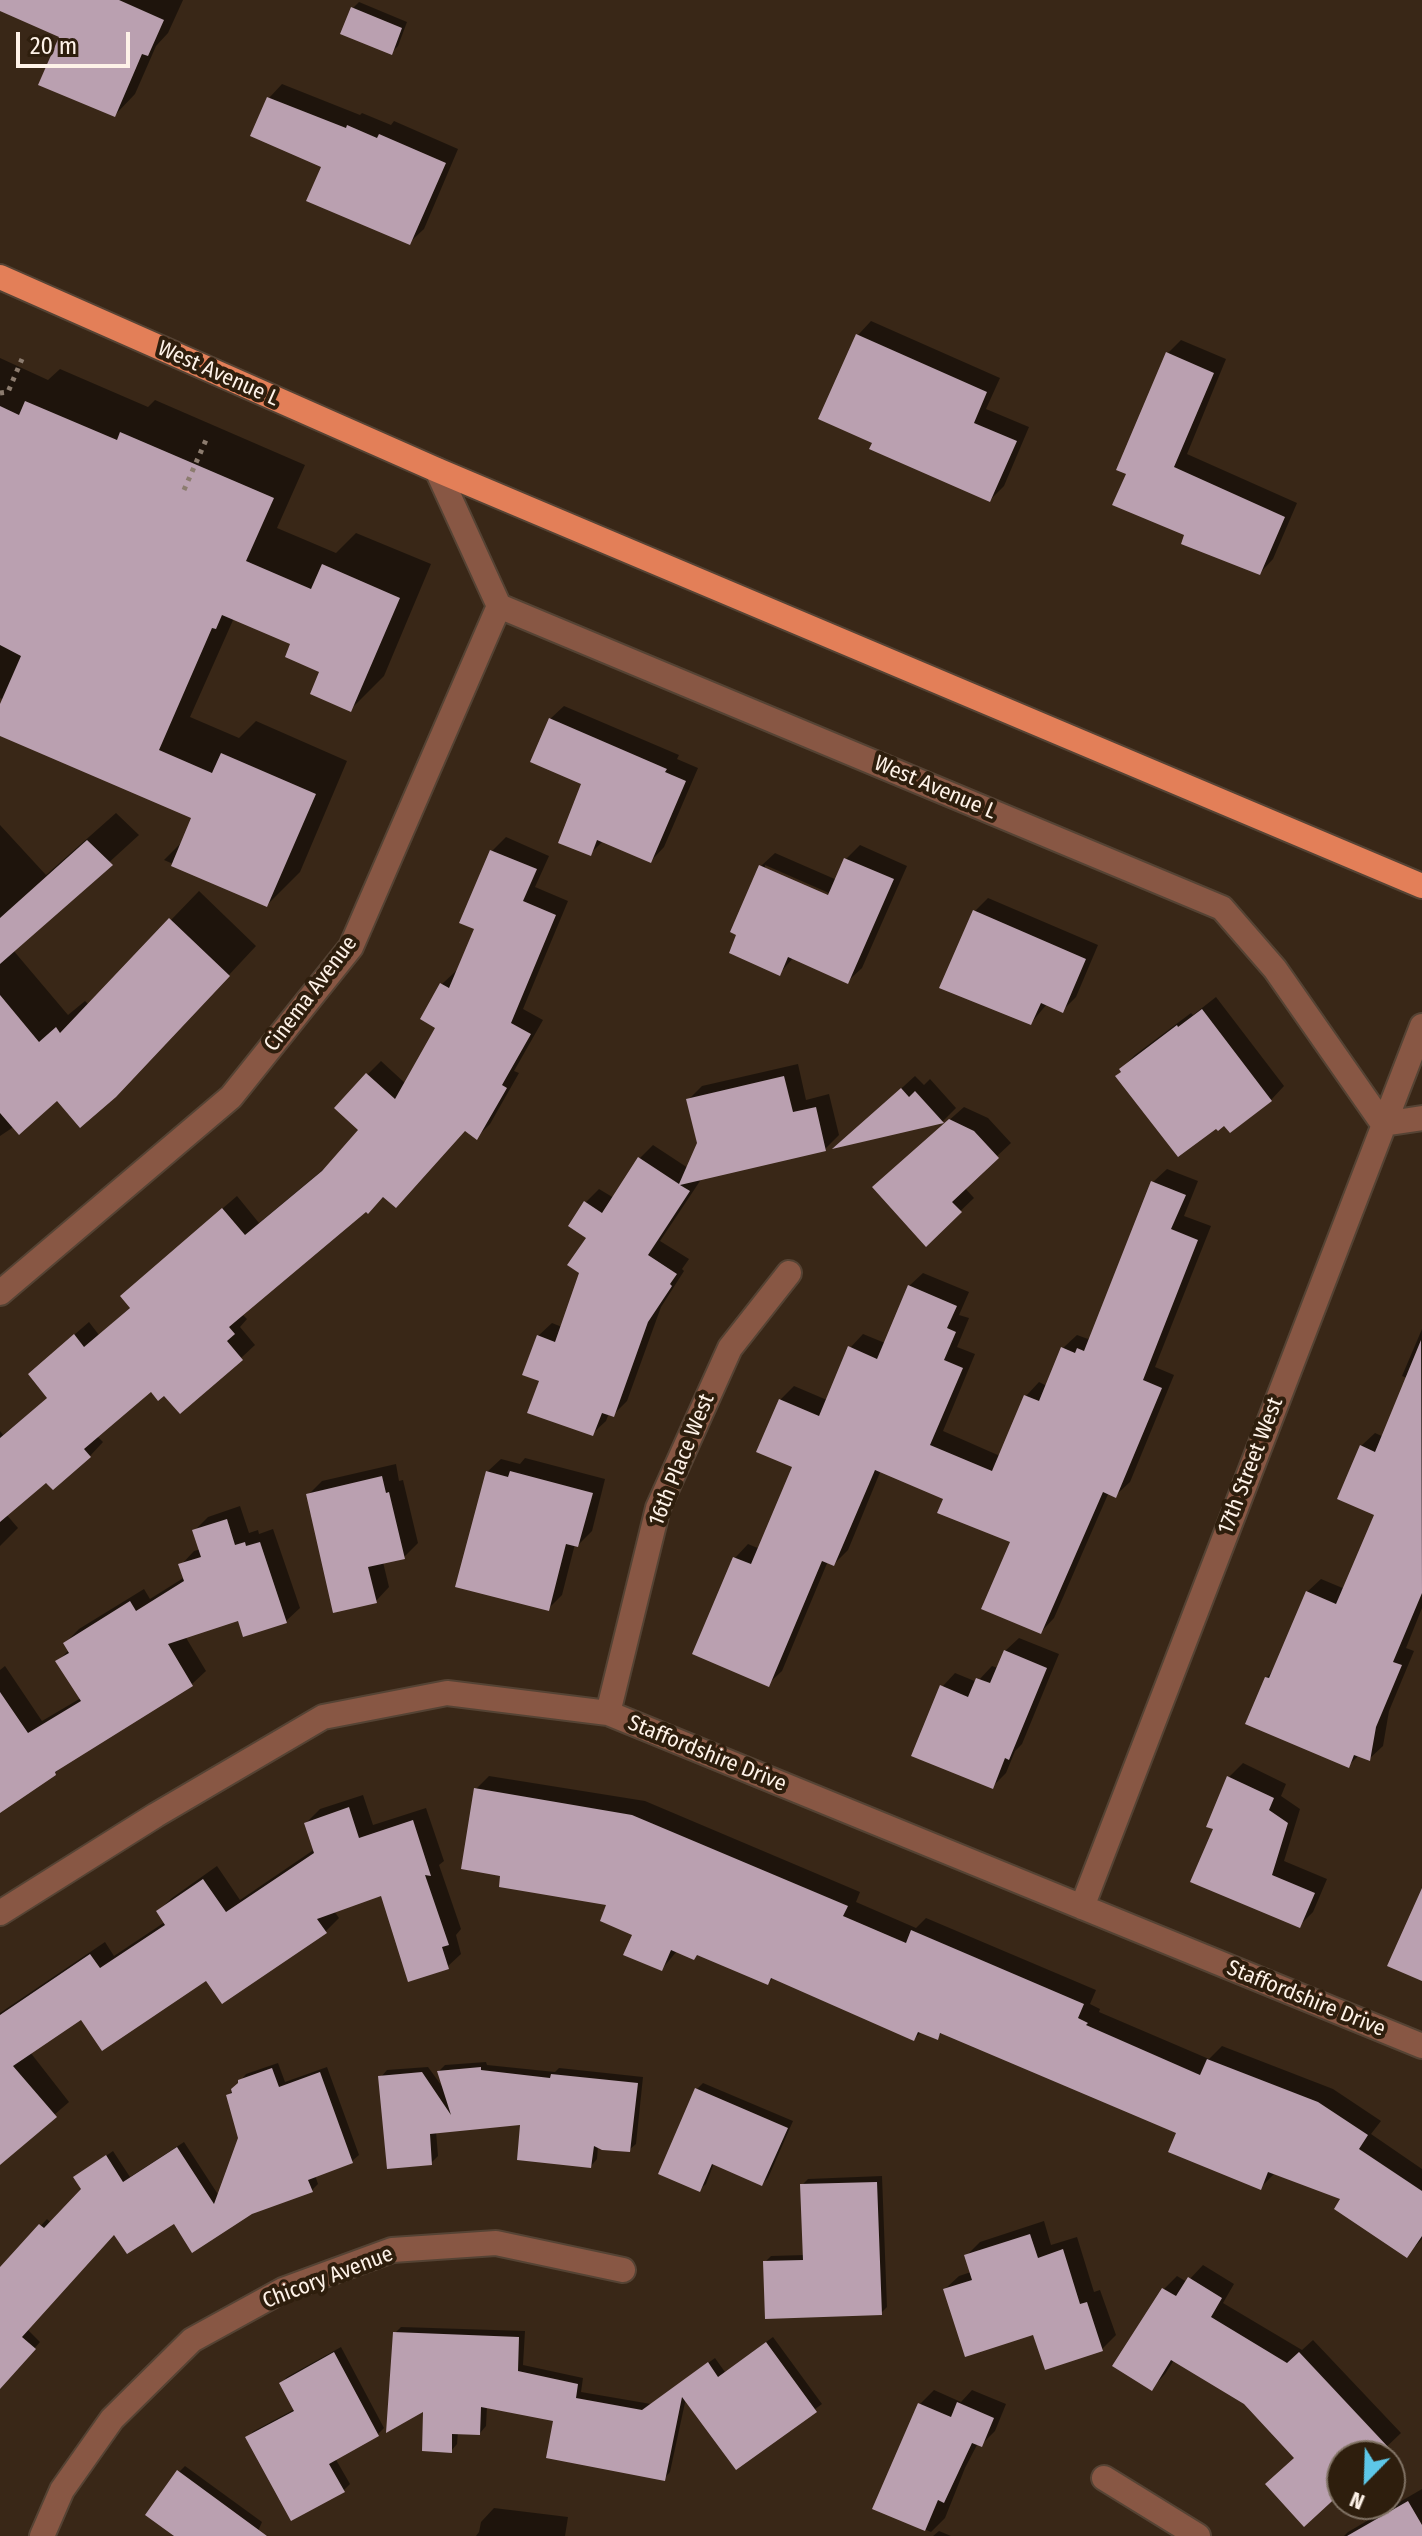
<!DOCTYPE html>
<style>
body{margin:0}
#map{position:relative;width:1422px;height:2536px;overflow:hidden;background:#392717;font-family:"Fira Sans Condensed",sans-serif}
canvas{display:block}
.north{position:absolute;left:1326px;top:2440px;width:80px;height:80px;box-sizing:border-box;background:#2e1e0d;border:2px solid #817365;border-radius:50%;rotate:203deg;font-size:22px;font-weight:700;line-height:32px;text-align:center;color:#fef2e8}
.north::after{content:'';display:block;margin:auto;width:28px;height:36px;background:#5dc7e8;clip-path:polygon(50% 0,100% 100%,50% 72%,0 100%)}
.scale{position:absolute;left:16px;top:32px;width:114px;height:36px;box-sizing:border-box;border:4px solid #fef2e8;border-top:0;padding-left:10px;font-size:24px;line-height:28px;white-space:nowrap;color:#fef2e8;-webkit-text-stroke:6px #2e1e0d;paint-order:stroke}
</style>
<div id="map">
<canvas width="1422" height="2536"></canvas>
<div class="north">N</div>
<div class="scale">20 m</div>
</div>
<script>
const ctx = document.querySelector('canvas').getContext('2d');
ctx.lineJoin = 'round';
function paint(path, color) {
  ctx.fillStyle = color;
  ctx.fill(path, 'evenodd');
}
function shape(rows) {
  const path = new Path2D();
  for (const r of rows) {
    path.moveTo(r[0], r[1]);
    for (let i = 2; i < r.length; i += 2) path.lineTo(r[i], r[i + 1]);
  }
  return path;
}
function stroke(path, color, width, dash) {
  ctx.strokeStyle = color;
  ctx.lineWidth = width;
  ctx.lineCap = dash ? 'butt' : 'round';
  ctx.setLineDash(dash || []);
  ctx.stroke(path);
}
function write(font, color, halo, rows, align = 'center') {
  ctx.font = font + ' "Fira Sans Condensed",sans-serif';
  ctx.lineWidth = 8;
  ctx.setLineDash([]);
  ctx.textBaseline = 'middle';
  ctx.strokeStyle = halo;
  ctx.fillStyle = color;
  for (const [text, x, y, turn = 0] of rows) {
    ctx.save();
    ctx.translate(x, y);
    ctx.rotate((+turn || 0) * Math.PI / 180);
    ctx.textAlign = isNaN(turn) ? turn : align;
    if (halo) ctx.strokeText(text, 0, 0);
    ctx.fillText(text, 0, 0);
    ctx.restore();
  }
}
const shadow = shape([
 [22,0,183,0,168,33,156,46,135,94,115,115,61,36],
 [359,2,407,22,398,46,391,53,353,8],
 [282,84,360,115,362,113,391,125,394,121,458,149,424,229,410,242,323,166,269,98],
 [871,321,1000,378,986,409,1029,427,1004,486,990,500,875,442,858,335],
 [1181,340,1226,359,1187,454,1297,503,1273,559,1260,573,1187,534,1128,473,1167,354],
 [0,358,48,380,60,369,148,407,155,400,305,465,277,528,336,553,356,533,431,564,384,676,351,709,322,671,293,643,234,618,190,717,239,738,256,721,347,761,300,872,267,905,164,860,184,840,194,817,0,734,0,709,4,700,0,698],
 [564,706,679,755,677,759,698,768,664,847,651,861,603,841,590,854,584,783,550,719],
 [116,813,139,835,13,950,68,1015,85,1001,89,1005,199,891,256,946,144,1066,57,1098,0,1136,0,825,46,875],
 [506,837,549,856,535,887,568,901,523,1009,543,1020,514,1071,519,1073,490,1124,477,1137,466,1129,242,1314,247,1319,240,1327,255,1345,241,1358,164,1393,151,1389,97,1436,103,1442,90,1456,46,1480,6,1514,18,1528,0,1546,0,1431,3,1435,49,1397,44,1361,89,1322,99,1335,131,1307,136,1283,237,1196,259,1223,331,1163,361,1129,367,1075,381,1061,406,1084,438,1027,442,984,456,971,458,972,477,927,462,922,492,851],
 [860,845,907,866,862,968,848,981,794,957,779,974,761,866,775,853,837,880,846,859],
 [765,865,838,897,836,901,765,870],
 [988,898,1098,945,1076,997,1063,1010,1047,1004,1031,1023,975,911],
 [1216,997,1284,1086,1271,1100,1225,1123,1121,1069,1135,1055,1191,1013,1193,1015],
 [798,1064,806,1100,829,1094,839,1135,825,1149,702,1178,660,1241,689,1259,682,1269,684,1271,661,1307,627,1401,613,1415,609,1413,606,1421,592,1434,541,1380,538,1336,552,1323,562,1327,581,1272,589,1237,586,1202,599,1189,614,1198,640,1158,653,1145,688,1168,699,1143,688,1100,702,1086],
 [915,1076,924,1085,930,1079,956,1108,943,1121,838,1146],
 [964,1107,988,1118,1011,1143,964,1187,974,1198,926,1244,888,1174],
 [1167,1169,1198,1181,1184,1216,1211,1226,1155,1367,1174,1375,1130,1482,1116,1495,1109,1492,1054,1618,1041,1632,1012,1541,946,1498,881,1470,848,1550,834,1564,828,1561,782,1671,768,1684,735,1558,748,1544,760,1549,795,1466,780,1400,794,1386,827,1400,850,1348,863,1334,885,1343,909,1286,923,1273,969,1292,959,1315,969,1318,957,1347,975,1354,943,1431,1000,1456,1026,1396,1039,1382,1047,1386,1063,1348,1077,1335,1088,1339,1092,1336,1153,1182],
 [1422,1329,1422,1608,1406,1648,1414,1651,1389,1711,1383,1746,1369,1759,1359,1755,1348,1766,1266,1678,1274,1670,1307,1592,1321,1579,1345,1589,1377,1514,1361,1446,1375,1433,1384,1437,1407,1378,1402,1376],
 [525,1458,605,1479,592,1531,578,1545,575,1544,562,1595,548,1609,487,1472,501,1459,520,1464],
 [396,1464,399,1481,403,1480,418,1543,404,1557,383,1562,389,1587,376,1601,308,1495,322,1481],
 [240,1506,249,1533,258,1530,259,1534,273,1529,300,1608,286,1621,239,1618,185,1636,206,1671,192,1684,65,1764,55,1773,0,1811,0,1670,5,1666,42,1721,81,1698,58,1661,69,1650,65,1643,79,1629,144,1589,150,1599,185,1577,181,1565,194,1551,201,1549,195,1530,208,1517],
 [1019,1638,1059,1654,1022,1744,1015,1751,1006,1773,992,1787,942,1687,955,1673,977,1682,992,1666,998,1668,1005,1651],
 [1243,1763,1286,1784,1281,1796,1300,1809,1284,1861,1327,1879,1313,1912,1299,1926,1215,1828,1208,1826,1229,1777],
 [489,1776,645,1801,860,1892,856,1902,916,1928,926,1918,1096,1990,1090,2004,1100,2009,1099,2012,1209,2059,1222,2046,1333,2089,1381,2121,1371,2134,1422,2169,1422,2239,1407,2255,1343,2198,1274,2174,1260,2188,1179,2132,943,2032,937,2037,922,2031,914,2039,774,1977,768,1983,698,1953,677,1951,662,1969,609,1904,502,1874,476,1789],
 [363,1795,373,1825,426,1808,444,1861,439,1865,461,1929,456,1935,461,1954,447,1967,382,1894,334,1911,339,1918,325,1932,82,2017,30,2052,69,2102,0,2162,0,2013,105,1942,114,1956,165,1922,158,1911,172,1898,217,1866,240,1900,315,1849,306,1823,320,1809],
 [486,2062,487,2065,555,2072,559,2068,643,2077,636,2144,629,2150,598,2146,597,2159,591,2166,523,2123,436,2131,438,2156,431,2163,381,2077,387,2070,428,2067,444,2089,439,2071,445,2065],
 [278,2063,285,2082,327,2067,359,2155,352,2161,315,2175,318,2184,312,2190,175,2222,115,2232,27,2329,40,2342,0,2387,0,2270,47,2219,51,2223,84,2189,76,2177,113,2151,130,2177,184,2142,219,2196,240,2138,228,2096,246,2074],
 [703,2083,793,2121,768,2178,762,2184,714,2163,706,2184,699,2190,697,2089],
 [882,2176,887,2307,881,2313,765,2262,771,2256,805,2255,802,2185,808,2179],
 [1044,2221,1051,2245,1077,2237,1094,2292,1100,2290,1116,2335,1102,2349,1034,2332,945,2289,959,2276,971,2272,966,2256,980,2242],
 [1203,2265,1234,2284,1223,2303,1302,2350,1313,2340,1401,2433,1377,2456,1342,2456,1342,2489,1296,2457,1245,2402,1174,2360,1165,2374,1152,2388,1163,2290,1177,2276,1187,2282],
 [401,2327,525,2331,523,2365,583,2378,581,2392,651,2404,715,2358,725,2372,773,2337,822,2404,736,2468,686,2398,670,2472,664,2479,555,2419,487,2406,486,2426,480,2433,458,2432,457,2444,451,2451,426,2409,395,2333],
 [341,2347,384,2428,378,2434,335,2458,350,2484,343,2491,247,2437,254,2431,295,2409,281,2383,287,2377],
 [934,2390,961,2402,972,2390,1006,2404,995,2431,981,2445,978,2443,965,2468,945,2518,931,2532,874,2508,920,2404],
 [185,2466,262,2522,256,2536,173,2536,179,2472],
 [1422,2489,1422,2536,1344,2536,1348,2532],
 [494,2508,568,2517,565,2536,476,2536,479,2532,481,2522],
 [939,2531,951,2536,933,2536]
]);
const building = shape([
 [0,0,119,0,164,20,148,56,142,54,115,117,38,85,59,37,0,11],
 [351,7,402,28,392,55,340,34],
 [267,97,346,128,347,125,377,138,379,134,446,163,410,245,306,201,321,167,250,136],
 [856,334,987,392,974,423,1017,441,990,502,869,449,872,443,818,419],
 [1166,352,1214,373,1174,467,1285,517,1260,575,1181,544,1184,535,1112,505,1126,474,1116,470],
 [25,401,117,440,120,432,274,498,246,561,311,589,322,564,400,598,351,712,310,694,319,672,285,657,290,644,222,615,216,629,212,628,159,750,212,773,221,753,316,794,267,907,171,866,191,818,0,736,0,704,21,656,0,645,0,406,19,415],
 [549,718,667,769,665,772,686,781,651,863,597,840,591,856,558,843,581,784,530,762],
 [87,840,113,865,0,964,0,918],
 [490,850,537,869,523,901,556,915,511,1023,531,1034,502,1085,507,1088,477,1140,465,1131,396,1208,383,1197,368,1214,366,1212,229,1327,235,1334,227,1341,243,1360,180,1414,164,1396,158,1401,151,1392,84,1449,91,1457,53,1490,46,1483,0,1522,0,1438,47,1398,28,1374,74,1334,84,1347,130,1308,120,1296,222,1208,245,1235,322,1171,358,1130,334,1108,366,1073,395,1099,435,1028,420,1019,440,983,449,988,474,929,459,923],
 [844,858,894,879,848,984,788,957,780,976,729,953,736,935,730,932,759,865,828,895],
 [973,910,1086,959,1063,1013,1041,1003,1031,1025,939,988],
 [169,918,230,976,116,1097,80,1128,57,1101,19,1135,0,1113,0,995,39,1042,56,1027,60,1033],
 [1202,1009,1272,1101,1230,1133,1224,1126,1218,1131,1216,1129,1178,1157,1115,1076,1121,1072,1119,1069,1177,1025,1178,1027],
 [784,1076,793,1112,816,1107,826,1151,680,1185,690,1191,648,1255,677,1274,670,1284,672,1286,648,1322,614,1417,602,1413,593,1436,527,1413,539,1381,522,1375,537,1335,555,1342,579,1273,567,1265,586,1238,568,1226,584,1201,602,1213,638,1157,679,1184,697,1143,686,1099],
 [901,1088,909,1097,915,1091,944,1123,832,1149],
 [949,1119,974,1131,999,1158,952,1202,962,1212,926,1247,872,1187],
 [1151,1181,1186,1195,1171,1229,1198,1240,1143,1380,1162,1388,1116,1498,1103,1492,1041,1634,981,1609,1010,1542,937,1513,943,1499,875,1470,834,1566,822,1561,769,1687,692,1654,733,1557,751,1564,792,1467,756,1452,779,1399,819,1416,848,1346,877,1359,908,1285,957,1306,947,1328,956,1332,944,1360,963,1368,930,1445,992,1471,1024,1395,1039,1401,1061,1347,1075,1353,1077,1348,1084,1351],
 [1421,1340,1422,1593,1393,1662,1402,1665,1376,1727,1370,1761,1354,1755,1349,1768,1245,1724,1265,1677,1269,1678,1306,1591,1336,1604,1374,1515,1337,1499,1360,1445,1375,1452],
 [486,1471,508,1477,510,1471,593,1493,578,1547,566,1544,549,1611,455,1587],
 [382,1476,386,1493,389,1492,405,1559,368,1567,377,1603,333,1613,306,1494],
 [227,1519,235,1545,245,1542,246,1546,260,1542,287,1623,243,1637,238,1621,168,1644,193,1686,55,1772,56,1775,0,1813,0,1692,28,1733,81,1701,55,1661,69,1653,63,1643,130,1601,136,1611,184,1581,178,1564,201,1557,192,1530],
 [1004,1650,1047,1668,1009,1760,1005,1758,993,1789,911,1756,940,1685,968,1697,976,1678,990,1683],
 [1227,1776,1274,1798,1269,1810,1288,1823,1272,1875,1315,1893,1300,1928,1190,1882,1213,1829,1206,1827],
 [474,1788,632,1815,848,1906,843,1916,906,1943,911,1930,1084,2004,1078,2018,1088,2023,1086,2025,1200,2075,1207,2059,1318,2102,1368,2135,1359,2149,1422,2191,1422,2236,1407,2258,1334,2209,1340,2199,1268,2172,1261,2190,1168,2152,1176,2133,940,2033,938,2040,918,2032,914,2041,771,1978,768,1985,697,1955,694,1960,671,1950,662,1971,623,1955,632,1935,600,1921,606,1905,499,1887,500,1876,461,1869],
 [349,1807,359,1838,413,1820,431,1876,425,1875,449,1945,442,1947,449,1969,408,1982,381,1896,317,1919,327,1933,222,2004,206,1981,102,2051,81,2020,13,2066,57,2117,0,2165,0,2015,90,1954,100,1968,165,1925,156,1911,203,1879,226,1912,314,1853,304,1823],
 [1422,1888,1422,1981,1387,1966],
 [481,2067,481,2070,550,2078,551,2074,638,2083,630,2152,602,2150,594,2146,591,2168,517,2160,520,2125,430,2134,432,2165,387,2169,378,2076,422,2072,451,2115,437,2071],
 [272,2068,279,2087,320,2072,353,2163,308,2180,313,2192,252,2214,192,2253,174,2224,127,2254,114,2235,22,2337,36,2349,0,2389,0,2267,39,2224,44,2228,81,2189,73,2177,106,2155,123,2182,177,2147,214,2204,238,2138,226,2095,232,2093,231,2089,238,2083,238,2080],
 [695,2088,788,2128,762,2186,712,2164,700,2192,658,2174],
 [877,2182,882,2315,765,2319,763,2261,803,2260,800,2184],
 [1030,2234,1038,2258,1063,2249,1080,2304,1087,2302,1103,2351,1045,2370,1033,2335,965,2357,943,2289,972,2280,964,2255],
 [1188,2277,1222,2298,1211,2317,1287,2363,1299,2352,1389,2448,1380,2456,1342,2456,1342,2492,1304,2527,1265,2484,1294,2458,1244,2404,1171,2360,1152,2391,1112,2366,1162,2288,1176,2296],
 [393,2332,519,2337,518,2371,578,2384,576,2398,642,2410,708,2362,718,2377,766,2342,817,2412,736,2470,682,2397,665,2481,546,2458,553,2421,481,2407,480,2435,452,2434,452,2453,422,2451,423,2412,386,2433],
 [334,2352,379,2436,329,2464,345,2492,291,2521,245,2437,294,2411,279,2383],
 [957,2402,994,2418,982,2447,972,2443,944,2503,938,2500,925,2531,872,2509,918,2403,951,2417],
 [177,2470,267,2536,174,2536,145,2515],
 [1408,2501,1422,2525,1422,2536,1347,2536]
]);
const path = shape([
 [0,393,8,392,22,359],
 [184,490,206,440]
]);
const street = shape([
 [437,470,499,606,1222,908,1275,969,1383,1124,1422,1118],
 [0,1293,231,1097,351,947,499,606],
 [608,1713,658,1508,730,1348,789,1273],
 [1082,1907,1422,1026],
 [0,1913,156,1815,323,1717,447,1693,608,1713,1422,2046],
 [1104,2478,1198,2536],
 [42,2536,62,2490,112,2419,192,2340,283,2290,392,2250,496,2243,623,2270]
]);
const primary = shape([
 [0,277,437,470,1422,886]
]);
const streetNames = [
 ["West Avenue L",218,374,24],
 ["West Avenue L",935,788,23],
 ["Cinema Avenue",311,994,-53],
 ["16th Place West",682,1460,-68],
 ["17th Street West",1251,1466,-69],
 ["Staffordshire Drive",707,1754,22],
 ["Staffordshire Drive",1306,1999,22],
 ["Chicory Avenue",328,2278,-21]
];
paint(shadow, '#0007');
paint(building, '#baa0b0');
stroke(street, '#554334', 28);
stroke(primary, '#554334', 28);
stroke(path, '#8c7c6f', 5, [4, 6]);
stroke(street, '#885744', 24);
stroke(primary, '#e37f58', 24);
write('22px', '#fef2e8', '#2e1e0d', streetNames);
</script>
